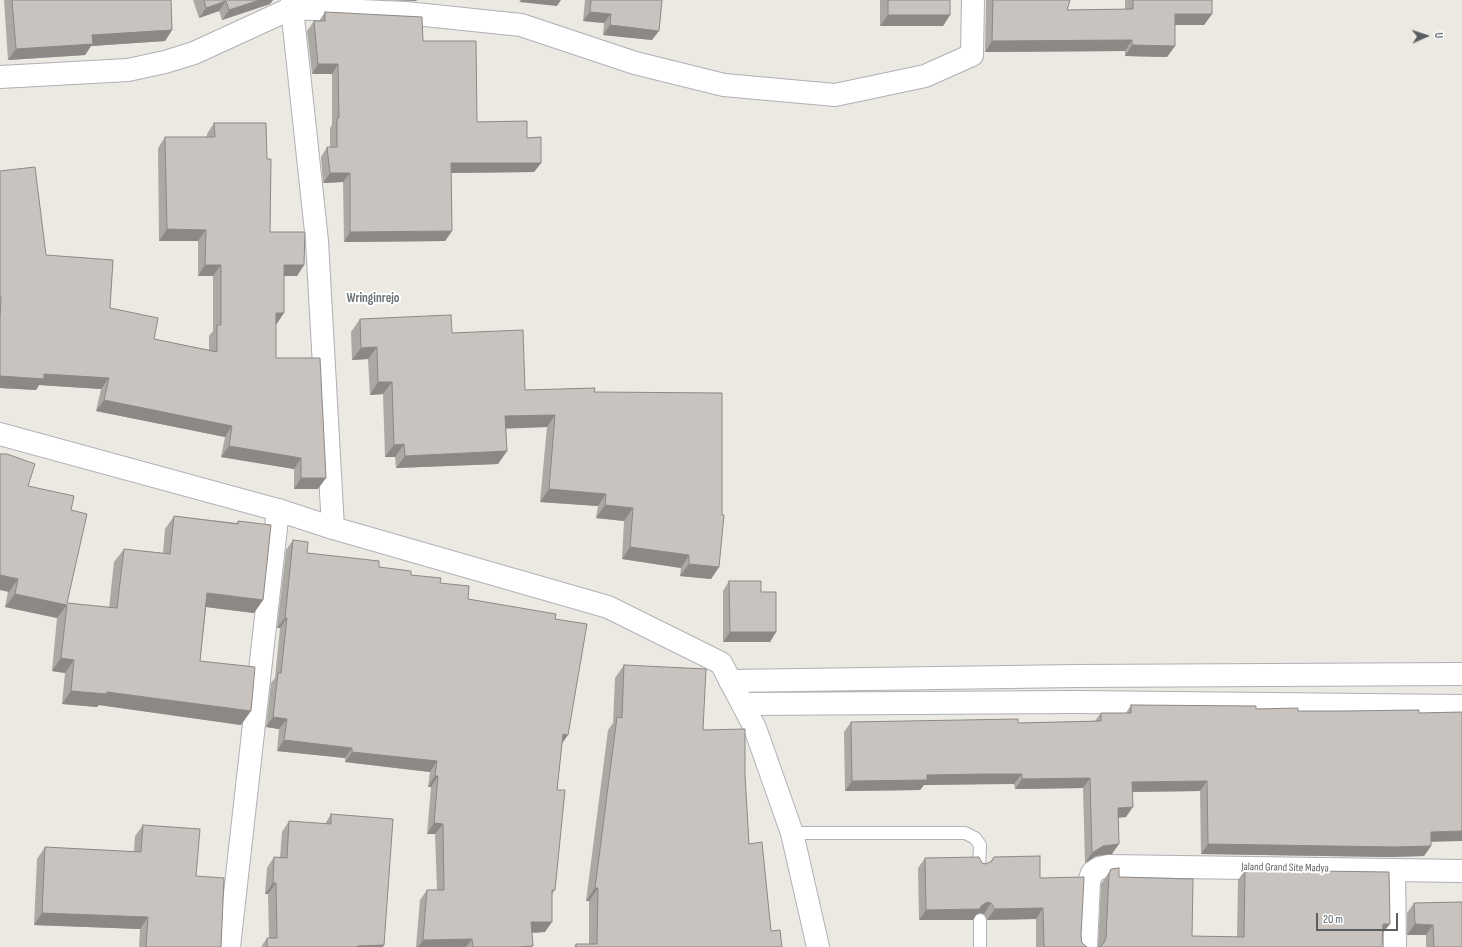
<!DOCTYPE html>
<style>
body{margin:0}
#map{position:relative;width:1462px;height:947px;overflow:hidden;background:#ece8e2;font-family:"Sofia Sans Condensed",sans-serif}
canvas{display:block}
.north{position:absolute;left:1406px;top:16px;width:40px;height:40px;-webkit-text-stroke:3px #fff;paint-order:stroke;rotate:87deg;font-size:11px;font-weight:700;line-height:16px;text-align:center;color:#5a5f62}
.north::after{content:'';display:block;margin:auto;width:14px;height:18px;background:#5a5f62;clip-path:polygon(50% 0,100% 100%,50% 72%,0 100%)}
.scale{position:absolute;left:1316px;top:913px;width:82px;height:18px;box-sizing:border-box;border:2px solid #5a5f62;border-top:0;padding-left:5px;font-size:12px;line-height:14px;white-space:nowrap;color:#5a5f62;-webkit-text-stroke:3px #fff;paint-order:stroke}
</style>
<div id="map">
<canvas width="1462" height="947"></canvas>
<div class="north">U</div>
<div class="scale">20 m</div>
</div>
<script>
const ctx = document.querySelector('canvas').getContext('2d');
ctx.lineJoin = 'round';
function shape(rows) {
  const path = new Path2D();
  for (const r of rows) {
    path.moveTo(r[0], r[1]);
    for (let i = 2; i < r.length; i += 2) path.lineTo(r[i], r[i + 1]);
  }
  return path;
}
function stroke(path, color, width, dash) {
  ctx.strokeStyle = color;
  ctx.lineWidth = width;
  ctx.lineCap = dash ? 'butt' : 'round';
  ctx.setLineDash(dash || []);
  ctx.stroke(path);
}
function paint(path, color) {
  ctx.fillStyle = color;
  ctx.fill(path, 'evenodd');
}
function write(font, color, halo, rows, align = 'center') {
  ctx.font = font + ' "Sofia Sans Condensed",sans-serif';
  ctx.lineWidth = 4;
  ctx.setLineDash([]);
  ctx.textBaseline = 'middle';
  ctx.strokeStyle = halo;
  ctx.fillStyle = color;
  for (const [text, x, y, turn = 0] of rows) {
    ctx.save();
    ctx.translate(x, y);
    ctx.rotate((+turn || 0) * Math.PI / 180);
    ctx.textAlign = isNaN(turn) ? turn : align;
    if (halo) ctx.strokeText(text, 0, 0);
    ctx.fillText(text, 0, 0);
    ctx.restore();
  }
}
const service = shape([
 [792,833,965,833,975,838,980,845,979,867],
 [980,920,980,947]
]);
const minor = shape([
 [0,77,128,70,165,62,194,53,292,8,292,0],
 [333,528,317,241,292,8,406,13,521,25,635,63,724,85,835,95,925,76,972,55,973,0],
 [730,681,1077,676,1462,674],
 [743,704,1076,702,1462,706],
 [1394,870,1395,947],
 [229,947,278,510],
 [1086,947,1089,882,1092,873,1099,868,1108,866,1462,871]
]);
const secondary = shape([
 [0,434,278,510,333,528,608,607,721,663,755,728,792,833,818,947]
]);
const wall = shape([
 [4,0,171,0,172,30,165,41,91,46,85,55,8,60],
 [193,0,273,0,270,4,222,20,219,11,199,18],
 [585,0,662,0,652,40,603,35,604,23,583,21],
 [880,0,950,0,950,15,943,26,880,26],
 [986,0,1070,0,1067,10,1125,9,1125,0,1212,0,1212,14,1204,25,1175,25,1175,46,1167,57,1125,56,1125,51,985,52],
 [325,12,423,41,477,122,527,138,541,163,534,172,451,173,452,231,445,241,344,242,343,182,323,183,321,157,327,147,330,147,330,128,332,125,332,74,312,74,307,31,314,21,319,21],
 [214,123,267,159,270,232,304,265,297,276,284,276,276,325,276,358,318,489,294,489,294,469,221,457,225,437,96,411,101,389,39,385,36,390,0,388,0,171,46,255,110,308,154,339,209,350,209,336,213,331,213,276,198,276,198,241,159,241,158,148,165,137,207,137,207,134],
 [360,319,452,333,525,390,594,392,719,567,711,579,680,576,681,568,622,559,624,521,596,518,598,506,540,502,547,427,506,428,507,451,498,464,396,468,395,457,385,457,383,394,370,395,368,359,352,360,351,332],
 [28,486,71,510,67,603,109,608,114,562,124,549,163,553,165,529,174,516,237,523,238,521,263,600,254,613,206,607,200,661,241,725,99,705,97,707,62,704,65,673,52,671,57,618,5,607],
 [293,540,307,553,379,567,411,575,440,583,468,599,555,619,562,743,557,790,555,890,552,894,545,932,532,933,533,946,532,947,416,947,420,900,427,890,437,890,435,834,427,834,431,787,428,787,430,772,345,762,345,758,277,751,279,729,266,727,271,683,275,678,280,628,277,628,286,550],
 [729,581,761,592,776,632,770,642,723,642,723,591],
 [624,665,703,730,745,775,749,844,771,931,782,947,574,947,576,944,589,944,589,901,586,901,608,730,613,723,615,678],
 [1131,705,1298,711,1419,713,1462,712,1462,841,1431,841,1431,846,1424,856,1388,857,1201,854,1200,791,1133,792,1126,817,1118,818,1112,854,1096,856,1085,863,1083,788,1015,789,1014,784,977,784,924,785,920,790,845,791,844,732,851,722,1018,723,1095,721,1101,713,1126,713],
 [331,814,383,947,261,947,267,938,269,938,268,894,265,894,267,868,274,857,280,858,282,832,289,821,325,824],
 [143,825,196,876,221,947,139,947,140,929,34,925,37,859,45,847,134,852,135,836],
 [994,857,1040,878,1081,936,1082,943,1087,947,1036,947,1036,919,987,920,984,914,980,913,976,915,973,920,919,920,918,868,925,858,986,864,990,862],
 [1111,869,1119,877,1192,936,1237,937,1238,880,1245,870,1382,934,1382,947,1098,947,1101,884],
 [1414,903,1462,947,1426,947,1426,935,1407,935,1407,913]
]);
const shadedWall = shape([
 [260,0,273,0,270,4,222,20,229,10],
 [387,0,418,0,415,1],
 [521,0,561,0,557,6,519,2],
 [226,1,219,11,199,18,206,8],
 [590,12,611,14,604,23,583,21],
 [1175,14,1212,14,1204,25,1168,25],
 [888,15,950,15,943,26,880,26],
 [610,25,659,31,652,40,603,35],
 [172,30,165,41,91,46,85,55,8,60,16,49,92,35],
 [1132,40,1125,51,985,52,992,41],
 [1132,45,1175,46,1167,57,1125,56],
 [318,64,338,64,332,74,312,74],
 [451,163,541,163,534,172,444,173],
 [330,173,350,173,343,182,323,183],
 [167,229,206,230,198,241,159,241],
 [452,231,445,241,344,242,350,232],
 [205,265,221,265,213,276,198,276],
 [284,265,304,265,297,276,276,276],
 [276,313,284,313,276,325],
 [377,347,368,359,352,360,361,348],
 [44,374,109,378,101,389,39,385,36,390,0,388,0,376],
 [378,382,392,382,383,394,370,395],
 [104,400,232,426,225,437,96,411],
 [555,415,547,427,497,429,505,416],
 [404,444,395,457,385,457,394,445],
 [229,446,301,458,294,469,221,457],
 [507,451,498,464,396,468,405,456],
 [301,478,326,478,318,489,294,489],
 [549,489,606,494,598,506,540,502],
 [605,505,633,508,624,521,596,518],
 [630,547,689,555,681,568,622,559],
 [689,564,719,567,711,579,680,576],
 [0,575,18,579,9,592,0,590],
 [207,593,263,600,254,613,198,606],
 [15,594,67,605,57,618,5,607],
 [285,618,287,618,280,628,277,628],
 [730,632,776,632,770,642,723,642],
 [61,658,74,660,65,673,52,671],
 [71,691,107,692,251,711,241,725,99,705,97,707,62,704],
 [273,717,287,719,279,729,266,727],
 [563,734,568,735,561,745],
 [284,740,352,748,345,758,277,751],
 [352,752,437,761,430,772,345,762],
 [984,774,1022,774,1014,784,924,785,920,790,845,791,852,781,927,775],
 [435,776,438,776,431,787,428,787],
 [1090,778,1083,788,1015,789,1022,779],
 [1207,781,1200,791,1125,792,1132,782],
 [1133,807,1126,817,1111,818,1118,808],
 [434,823,443,824,435,834,427,834],
 [1462,831,1462,841,1424,842,1431,832],
 [1119,844,1112,854,1096,856,1085,863,1092,853,1103,846],
 [1208,844,1431,846,1424,856,1388,857,1201,854],
 [273,883,276,883,268,894,265,894],
 [595,888,598,888,589,901,586,901],
 [987,902,991,903,984,914,980,913,976,915,973,920,919,920,926,910,981,906],
 [1043,908,1036,919,987,920,995,909],
 [42,913,148,917,140,929,34,925],
 [531,922,552,922,545,932,524,933],
 [1383,924,1390,924,1382,934],
 [1415,924,1433,925,1426,935,1407,935],
 [472,939,466,947,418,947,423,940],
 [384,945,383,947,356,947,357,946]
]);
const building = shape([
 [12,0,171,0,172,30,92,35,93,44,16,49,12,0],
 [204,0,260,0,229,10,226,1,206,8,204,0],
 [591,0,662,0,659,31,610,25,611,14,590,12,591,0],
 [888,0,950,0,950,15,888,15,888,0],
 [993,0,1070,0,1067,10,1133,9,1133,0,1212,0,1212,14,1175,14,1175,46,1132,45,1132,40,992,41,993,0],
 [325,12,422,17,423,41,476,41,477,122,527,121,527,138,541,137,541,163,451,163,452,231,350,232,350,173,330,173,327,147,337,147,337,118,339,118,338,64,318,64,314,21,325,21,325,12],
 [214,123,266,123,267,159,271,159,270,232,305,232,304,265,284,265,284,313,276,313,276,358,320,358,326,478,301,478,301,458,229,446,232,426,104,400,109,378,44,374,44,379,0,376,0,318,1,296,0,296,0,171,35,167,46,255,113,260,110,308,158,318,154,339,217,352,217,325,221,325,221,265,205,265,206,230,167,229,165,137,215,137,214,123],
 [451,315,452,333,523,330,525,390,595,388,594,392,722,393,722,515,724,515,719,567,689,564,689,555,630,547,633,508,605,505,606,494,549,489,555,415,505,416,507,451,405,456,404,444,394,445,392,382,378,382,377,347,361,348,360,319,451,315],
 [0,454,7,454,35,464,28,486,74,496,71,510,87,514,67,603,117,608,124,549,170,554,174,516,238,524,238,521,271,525,263,600,207,593,200,661,255,667,251,711,107,692,107,694,71,691,74,660,61,658,67,605,15,594,18,579,0,575,0,454],
 [293,540,308,542,307,553,379,561,379,567,411,571,411,575,441,578,440,583,469,586,468,599,556,614,555,619,587,624,568,735,563,734,557,790,565,790,555,890,552,890,552,922,531,922,533,946,518,947,473,947,472,939,423,940,427,890,444,890,443,824,434,823,438,776,435,776,437,761,352,752,352,748,284,740,287,719,273,717,278,673,281,673,287,618,285,618,293,540],
 [729,581,761,581,761,592,776,592,776,632,730,632,729,581],
 [624,665,706,669,703,730,745,729,745,775,749,844,762,842,771,931,780,930,782,947,576,947,576,944,597,944,598,888,595,888,617,717,622,718,624,665],
 [1131,705,1256,706,1256,709,1298,708,1298,711,1341,711,1419,710,1419,713,1462,712,1462,831,1431,832,1431,846,1395,847,1208,844,1207,781,1132,782,1133,807,1118,808,1119,844,1103,846,1092,853,1090,778,1022,779,1022,774,984,774,927,775,927,780,852,781,851,722,1018,719,1018,723,1101,721,1101,713,1131,713,1131,705],
 [331,814,393,819,384,945,357,946,357,947,267,947,267,938,277,938,276,883,273,883,274,857,287,858,289,821,331,824,331,814],
 [143,825,200,829,196,876,224,878,221,947,146,947,148,917,42,913,45,847,141,852,143,825],
 [1040,856,1040,878,1084,877,1081,936,1082,943,1087,947,1044,947,1043,908,995,909,991,903,987,902,981,906,980,909,926,910,925,858,979,857,982,863,986,864,992,861,994,857,1040,856],
 [1119,868,1119,877,1193,879,1192,936,1244,937,1245,870,1389,872,1390,924,1383,924,1382,947,1100,947,1104,943,1106,938,1109,874,1111,869,1119,868],
 [1462,902,1462,947,1434,947,1433,925,1415,924,1414,903,1462,902]
]);
const streetNames = [
 ["Jaland Grand Site Madya",1285,868,1]
];
const quarterNames = [
 ["Wringinrejo",373,299]
];
stroke(service, '#adb1b4', 14);
stroke(minor, '#adb1b4', 24);
stroke(secondary, '#afb3b7', 24);
stroke(service, '#fff', 12);
stroke(minor, '#fff', 22);
stroke(secondary, '#fff', 22);
paint(wall, '#aca8a4');
paint(shadedWall, '#8c8886');
paint(building, '#c8c3bf');
stroke(building, '#8c8886', 1);
write('11px', '#5a5f62', '#fff', streetNames);
write('bold 13px', '#6b7174', '#fff', quarterNames);
</script>
